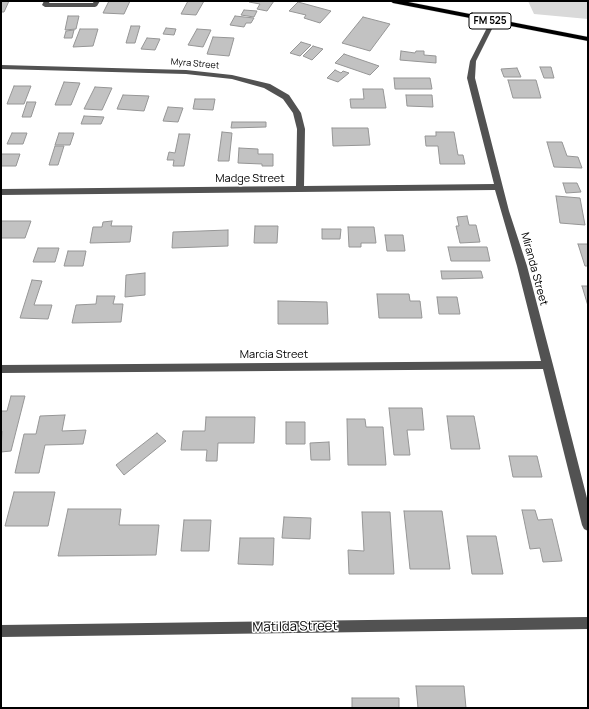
<!DOCTYPE html>
<style>
body{margin:0}
#map{position:relative;width:589px;height:709px;overflow:hidden;background:#fff;font-family:Manrope,sans-serif}
canvas{display:block}
.frame{position:absolute;inset:0;border:2px solid #000;pointer-events:none}
</style>
<div id="map">
<canvas width="589" height="709"></canvas>
<div class="frame"></div>
</div>
<script>
const ctx = document.querySelector('canvas').getContext('2d');
ctx.lineJoin = 'round';
function paint(path, color) {
  ctx.fillStyle = color;
  ctx.fill(path, 'evenodd');
}
function shape(rows) {
  const path = new Path2D();
  for (const r of rows) {
    path.moveTo(r[0], r[1]);
    for (let i = 2; i < r.length; i += 2) path.lineTo(r[i], r[i + 1]);
  }
  return path;
}
function stroke(path, color, width, dash) {
  ctx.strokeStyle = color;
  ctx.lineWidth = width;
  ctx.lineCap = dash ? 'butt' : 'round';
  ctx.setLineDash(dash || []);
  ctx.stroke(path);
}
function write(font, color, halo, rows, align = 'center') {
  ctx.font = font + ' Manrope,sans-serif';
  ctx.lineWidth = 3;
  ctx.setLineDash([]);
  ctx.textBaseline = 'middle';
  ctx.strokeStyle = halo;
  ctx.fillStyle = color;
  for (const [text, x, y, turn = 0] of rows) {
    ctx.save();
    ctx.translate(x, y);
    ctx.rotate((+turn || 0) * Math.PI / 180);
    ctx.textAlign = isNaN(turn) ? turn : align;
    if (halo) ctx.strokeText(text, 0, 0);
    ctx.fillText(text, 0, 0);
    ctx.restore();
  }
}
const green = shape([
 [528,1,588,1,588,19,534,14]
]);
const building = shape([
 [1,1,9,1,4,12,1,12,1,1],
 [109,1,130,1,124,14,103,13,109,1],
 [188,1,204,1,196,15,181,14,188,1],
 [250,1,274,1,267,11,257,9,260,4,249,2,250,1],
 [298,2,331,11,320,23,304,18,306,15,289,11,298,2],
 [244,10,257,11,254,17,241,15,244,10],
 [68,16,79,16,76,29,65,30,68,16],
 [235,16,254,18,251,23,246,23,244,27,230,25,235,16],
 [363,17,390,24,370,51,342,43,363,17],
 [131,26,140,26,135,43,126,43,131,26],
 [166,28,176,29,174,35,163,34,166,28],
 [80,29,98,29,93,46,73,47,80,29],
 [197,29,211,30,203,47,188,45,197,29],
 [74,30,72,38,64,38,66,31,74,30],
 [213,37,234,38,229,56,207,54,213,37],
 [147,38,160,39,155,50,141,49,147,38],
 [301,42,311,45,300,56,290,53,301,42],
 [313,46,323,49,312,60,303,56,313,46],
 [401,51,415,53,416,51,424,51,424,55,436,56,436,63,400,60,401,51],
 [344,54,379,66,370,75,335,63,344,54],
 [540,67,551,67,554,78,544,78,540,67],
 [517,68,521,77,504,77,501,69,517,68],
 [335,70,341,73,343,71,349,73,338,82,327,78,335,70],
 [394,78,430,78,432,89,395,89,394,78],
 [508,80,536,80,541,98,513,98,508,80],
 [64,82,80,83,71,105,55,105,64,82],
 [14,86,31,86,24,104,7,104,14,86],
 [95,87,112,88,102,110,84,109,95,87],
 [363,89,383,89,386,108,351,108,350,99,364,99,363,89],
 [123,95,149,96,144,111,117,109,123,95],
 [406,95,432,95,433,107,407,106,406,95],
 [195,99,215,99,213,110,193,109,195,99],
 [27,102,36,102,31,117,22,117,27,102],
 [168,107,183,108,178,122,163,121,168,107],
 [84,116,104,117,101,124,81,124,84,116],
 [232,122,266,122,266,127,231,128,232,122],
 [332,128,368,128,370,145,333,146,332,128],
 [222,132,232,133,229,161,218,161,222,132],
 [436,132,454,132,458,155,463,155,465,164,440,164,438,146,426,146,425,136,436,136,436,132],
 [12,133,27,133,23,144,7,144,12,133],
 [59,133,74,133,70,145,55,145,59,133],
 [179,134,190,134,184,166,173,166,174,160,167,160,169,152,175,153,179,134],
 [547,142,562,142,567,156,578,157,582,168,554,167,547,142],
 [55,146,64,146,58,165,49,165,55,146],
 [239,148,258,149,258,154,273,154,273,166,262,166,262,164,238,163,239,148],
 [1,154,20,154,16,166,1,166,1,154],
 [563,183,577,183,581,192,566,193,563,183],
 [556,196,580,198,585,225,560,223,556,196],
 [467,216,469,225,476,225,480,242,460,243,456,226,459,226,457,217,467,216],
 [1,221,31,221,25,238,1,238,1,221],
 [112,221,111,226,132,226,130,242,90,243,93,227,102,227,103,222,112,221],
 [255,226,278,226,277,243,254,243,255,226],
 [348,227,374,227,376,243,361,243,361,247,349,247,348,227],
 [322,229,341,229,340,239,322,239,322,229],
 [228,230,228,246,172,248,173,232,228,230],
 [385,235,403,235,405,251,387,251,385,235],
 [578,244,588,244,588,266,585,266,578,244],
 [448,247,487,247,490,261,451,261,448,247],
 [38,248,59,248,55,262,33,262,38,248],
 [68,251,86,251,83,266,64,266,68,251],
 [441,271,481,271,483,278,442,279,441,271],
 [145,273,145,295,125,297,126,275,145,273],
 [32,280,42,281,34,305,52,305,48,319,20,318,32,280],
 [582,286,588,286,588,306,582,286],
 [377,294,409,294,410,301,420,301,422,318,379,318,377,294],
 [97,296,115,296,113,304,123,304,121,322,72,323,76,305,96,304,97,296],
 [437,297,457,297,460,314,439,314,437,297],
 [278,301,327,302,328,324,278,324,278,301],
 [11,396,25,396,11,451,1,452,2,431,1,431,1,411,7,411,11,396],
 [389,408,422,408,424,430,407,430,410,455,394,455,389,408],
 [65,415,62,431,86,430,83,444,45,445,39,473,15,473,24,434,36,434,40,416,65,415],
 [447,416,474,416,480,449,451,449,447,416],
 [206,417,255,417,254,443,218,443,217,461,206,461,207,450,181,450,183,431,205,431,206,417],
 [347,419,365,419,366,427,383,427,386,465,348,465,347,419],
 [286,422,305,422,305,444,286,444,286,422],
 [157,433,166,441,124,475,116,465,157,433],
 [329,442,330,460,311,460,310,443,329,442],
 [509,456,537,456,542,477,513,477,509,456],
 [14,492,55,492,48,526,5,526,14,492],
 [68,509,121,509,119,525,159,525,156,555,58,556,68,509],
 [522,510,535,510,538,520,552,519,562,561,543,562,540,548,530,549,522,510],
 [404,511,442,511,450,569,410,569,404,511],
 [362,512,390,512,394,574,349,574,348,550,364,551,362,512],
 [284,517,311,518,310,539,282,538,284,517],
 [184,520,211,520,209,551,181,551,184,520],
 [467,536,496,536,503,574,472,574,467,536],
 [240,538,274,538,273,565,238,564,240,538],
 [416,686,464,686,466,708,418,708,416,686],
 [352,698,399,698,399,708,352,708,352,698]
]);
const minor = shape([
 [44,1,50,1,49,3,93,3,94,1,100,1,97,6,95,7,45,7,42,5,44,1],
 [491,20,496,21,476,61,475,78,509,211,527,266,553,365,588,502,588,531,584,529,582,525,543,369,1,373,1,365,541,361,517,266,495,190,1,195,1,189,296,186,297,129,293,113,283,99,264,88,232,79,186,74,1,69,1,65,186,70,232,75,270,84,289,95,301,113,305,129,304,186,494,184,467,78,470,61,491,20],
 [588,617,588,629,1,637,1,625,588,617]
]);
const major = shape([
 [390,1,403,1,588,37,588,41,393,3,390,1]
]);
const farStreetnames = [
 ["Myra Street",195,64,5]
];
const shields = [
 [490,21,42]
];
const shieldNames = [
 ["FM 525",490,21]
];
const streetNames = [
 ["Madge Street",250,179],
 ["Miranda Street",534,269,75],
 ["Marcia Street",274,355]
];
const nearStreetnames = [
 ["Matilda Street",295,627,-1]
];
paint(green, '#d9d9d9');
paint(building, '#c2c2c2');
stroke(building, '#969696', 1);
stroke(major, '#dbdbdb', 1);
paint(minor, '#525252');
paint(major, '#000');
write('9px', '#000', '#fff', farStreetnames);
for (const [x, y, w] of shields) {
  const box = new Path2D();
  box.roundRect(x - w / 2, y - 8, w, 16, 3);
  ctx.fillStyle = '#fff';
  ctx.fill(box);
  stroke(box, '#000', 1);
}
write('bold 10px', '#000', null, shieldNames);
write('11px', '#000', '#fff', streetNames);
write('13px', '#000', '#fff', nearStreetnames);
</script>
